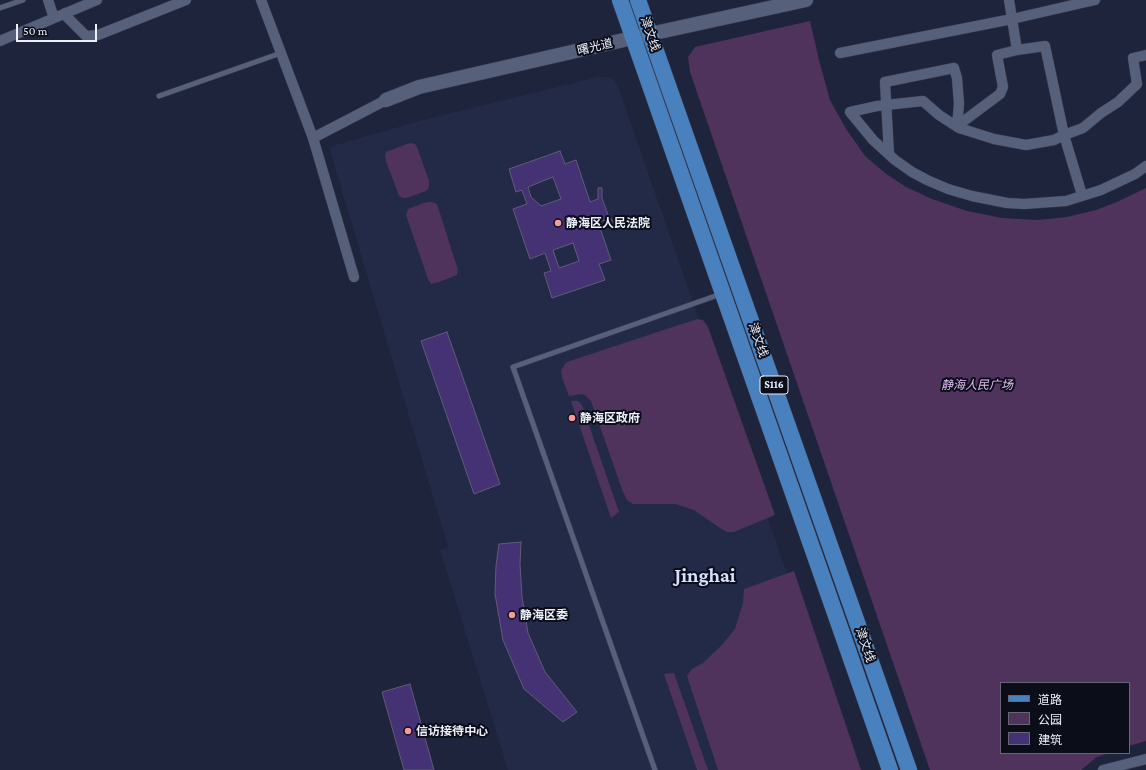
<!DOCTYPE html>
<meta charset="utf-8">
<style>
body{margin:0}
#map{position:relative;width:1146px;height:770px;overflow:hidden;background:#1e243b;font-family:"Crimson Pro","Noto Sans SC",serif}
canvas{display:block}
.legend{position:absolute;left:1000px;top:682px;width:130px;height:72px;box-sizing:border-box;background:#0b0e18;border:1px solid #656874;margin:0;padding:5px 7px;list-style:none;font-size:12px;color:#ecf0fd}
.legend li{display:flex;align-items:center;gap:8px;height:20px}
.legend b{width:20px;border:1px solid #656874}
.scale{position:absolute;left:16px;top:24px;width:81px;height:18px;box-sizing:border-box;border:2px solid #ecf0fd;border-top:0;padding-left:5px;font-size:12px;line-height:14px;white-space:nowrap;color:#ecf0fd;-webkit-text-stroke:3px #0b0e18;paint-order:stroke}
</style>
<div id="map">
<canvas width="1146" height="770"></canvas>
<ul class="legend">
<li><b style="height:5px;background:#4981be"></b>道路</li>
<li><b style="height:11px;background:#4f335d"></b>公园</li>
<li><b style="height:11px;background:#443275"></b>建筑</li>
</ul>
<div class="scale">50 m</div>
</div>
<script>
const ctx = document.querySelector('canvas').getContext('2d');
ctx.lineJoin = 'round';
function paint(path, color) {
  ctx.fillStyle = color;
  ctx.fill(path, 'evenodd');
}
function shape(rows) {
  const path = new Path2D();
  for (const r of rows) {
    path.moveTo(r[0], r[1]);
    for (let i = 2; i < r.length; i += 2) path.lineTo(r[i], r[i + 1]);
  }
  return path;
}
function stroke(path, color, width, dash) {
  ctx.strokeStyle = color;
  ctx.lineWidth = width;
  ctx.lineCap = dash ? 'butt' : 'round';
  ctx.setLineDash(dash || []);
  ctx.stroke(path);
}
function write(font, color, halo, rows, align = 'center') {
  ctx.font = font + ' "Crimson Pro","Noto Sans SC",serif';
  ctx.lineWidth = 4;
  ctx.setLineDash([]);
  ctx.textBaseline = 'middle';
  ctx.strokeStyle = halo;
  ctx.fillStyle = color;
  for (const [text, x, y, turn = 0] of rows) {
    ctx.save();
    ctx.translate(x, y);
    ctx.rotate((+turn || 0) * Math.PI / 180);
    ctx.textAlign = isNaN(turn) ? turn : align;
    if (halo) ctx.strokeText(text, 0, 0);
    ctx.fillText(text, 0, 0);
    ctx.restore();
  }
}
const built = shape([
 [598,77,606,77,612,78,618,86,855,770,508,770,440,550,448,547,329,147,423,120]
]);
const green = shape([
 [810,21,819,60,830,100,846,129,865,156,885,173,906,187,932,199,967,211,1002,218,1038,220,1067,217,1096,210,1117,202,1146,188,1146,741,1129,746,1129,683,1001,683,1001,753,1109,753,1097,757,1081,770,930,770,690,72,688,57,695,47],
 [411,143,415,144,417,147,429,181,429,186,428,189,426,191,407,198,403,198,399,196,398,193,386,161,385,156,386,152,407,144],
 [427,202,432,202,437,204,458,270,457,275,439,282,431,284,428,279,406,215,408,209],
 [697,319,703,320,708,327,775,515,734,532,727,532,720,528,694,510,675,504,633,504,627,500,623,492,591,401,586,396,582,394,569,396,562,377,561,371,565,364,567,362],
 [571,401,578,401,582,405,619,512,611,518],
 [794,571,861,770,718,770,687,676,692,669,703,663,722,645,735,629,743,603,744,589],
 [674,673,708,770,697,770,664,674]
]);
const building = shape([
 [560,151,565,164,576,160,590,202,598,199,598,188,602,188,602,198,608,215,615,224,610,228,604,220,598,222,611,260,599,264,605,280,552,298,544,273,551,271,545,253,530,259,513,209,527,204,522,190,516,192,509,169,560,151],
 [553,177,561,199,541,206,531,197,528,187,553,177],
 [573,243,579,261,559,268,553,250,573,243],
 [447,332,500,484,474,494,421,341,447,332],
 [521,542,520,564,522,597,528,633,545,672,577,712,563,722,524,689,503,640,495,594,496,566,499,544,521,542],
 [410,684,434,770,404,770,382,692,410,684]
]);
const lane = shape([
 [0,8,23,0],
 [159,96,281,53],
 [655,770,513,367,721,294]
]);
const street = shape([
 [48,0,54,18],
 [261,0,313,138,354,277],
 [1009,0,1017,50,1045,46,1064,135,1083,128,1101,113,1118,102,1137,84,1133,58,1146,55],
 [65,13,67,17,86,36,98,35,186,0],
 [0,41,97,0],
 [840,53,1012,19,1095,0],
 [957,126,1000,94,1003,87,997,55,1017,50],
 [313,138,386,100],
 [889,154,885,82,954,68,957,78,959,104,957,126],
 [1082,195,1064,135,1054,140,1026,145,994,139,959,128,939,115,923,101,877,106,850,112,873,140,895,160,912,172,927,180,948,189,972,196,1007,203,1024,204,1066,201,1101,190,1135,174,1146,166],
 [1103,770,1146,759]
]);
const secondary = shape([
 [386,100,419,87,650,34,806,0]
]);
const primary = shape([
 [620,0,890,770],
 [638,0,909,770]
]);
const markers = [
 [558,223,4,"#f59b9e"],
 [572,418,4,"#f59b9e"],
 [512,615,4,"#f59b9e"],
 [408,731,4,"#f59b9e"]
];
const shields = [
 [774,385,28]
];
const shieldNames = [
 ["S116",774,385]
];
const streetNames = [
 ["津文线",650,34,71],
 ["曙光道",595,47,-13],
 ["津文线",758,340,71],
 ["津文线",865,645,71]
];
const poiNames = [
 ["静海区人民法院",566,223],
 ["静海区政府",580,418],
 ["静海区委",520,615],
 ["信访接待中心",416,731]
];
const parkNames = [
 ["静海人民广场",977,385]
];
const townNames = [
 ["Jinghai",705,576]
];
paint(built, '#222a48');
paint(green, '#4f335d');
paint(building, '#443275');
stroke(building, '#605b77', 1);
stroke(lane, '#3a3e52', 6);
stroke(street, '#3a3e52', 11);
stroke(secondary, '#3a3e52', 15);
stroke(primary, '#3a3e52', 17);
stroke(lane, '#57607b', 5);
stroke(street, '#57607b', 10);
stroke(secondary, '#57607b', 14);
stroke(primary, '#4981be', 16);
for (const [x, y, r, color] of markers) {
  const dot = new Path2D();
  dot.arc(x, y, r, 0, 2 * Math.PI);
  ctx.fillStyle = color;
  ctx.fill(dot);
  stroke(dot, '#0b0e18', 1.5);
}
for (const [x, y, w] of shields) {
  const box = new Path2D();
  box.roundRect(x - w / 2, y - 9, w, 18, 3);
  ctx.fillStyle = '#0b0e18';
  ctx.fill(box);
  stroke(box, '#ecf0fd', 1);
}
write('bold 11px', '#ecf0fd', null, shieldNames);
write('12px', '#ecf0fd', '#0b0e18', streetNames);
write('bold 12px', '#ecf0fd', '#0b0e18', poiNames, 'left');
write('italic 12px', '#e1bdf4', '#0b0e18', parkNames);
write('bold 20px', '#d5dfff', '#0b0e18', townNames);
</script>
